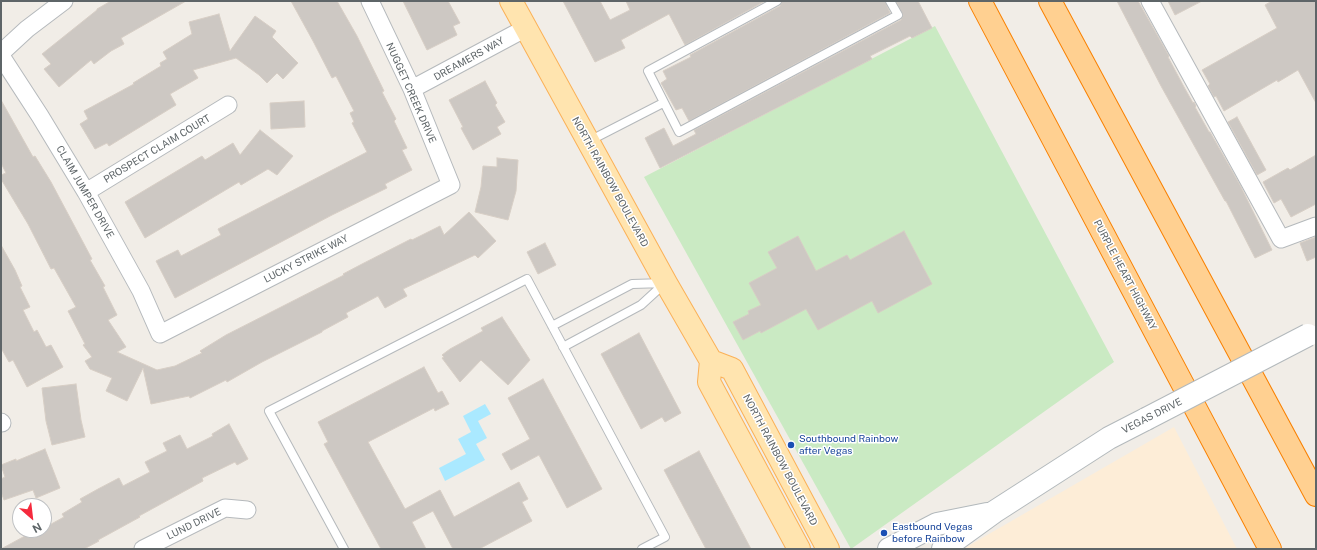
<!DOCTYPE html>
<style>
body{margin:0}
#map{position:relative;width:1317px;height:550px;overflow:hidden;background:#f1ede7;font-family:"Public Sans",sans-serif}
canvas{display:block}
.frame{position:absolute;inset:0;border:2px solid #5e6568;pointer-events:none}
.north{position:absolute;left:12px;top:498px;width:40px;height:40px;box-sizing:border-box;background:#fff;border:1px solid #bfc1c3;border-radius:50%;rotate:152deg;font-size:11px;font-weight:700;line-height:16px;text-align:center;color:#5e6568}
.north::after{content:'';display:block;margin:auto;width:14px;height:18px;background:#f52a3d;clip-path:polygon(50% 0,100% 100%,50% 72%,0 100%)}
</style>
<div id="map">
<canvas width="1317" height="550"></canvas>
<div class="frame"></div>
<div class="north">N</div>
</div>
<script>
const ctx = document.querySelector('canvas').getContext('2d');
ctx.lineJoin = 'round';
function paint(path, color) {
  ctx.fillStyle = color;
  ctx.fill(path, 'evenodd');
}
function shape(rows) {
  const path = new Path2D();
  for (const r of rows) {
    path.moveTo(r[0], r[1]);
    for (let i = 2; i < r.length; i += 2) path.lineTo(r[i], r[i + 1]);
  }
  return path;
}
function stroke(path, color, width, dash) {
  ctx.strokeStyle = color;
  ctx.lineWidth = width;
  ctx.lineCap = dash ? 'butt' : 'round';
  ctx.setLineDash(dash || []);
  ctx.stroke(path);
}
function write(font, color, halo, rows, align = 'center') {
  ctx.font = font + ' "Public Sans",sans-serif';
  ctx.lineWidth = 3;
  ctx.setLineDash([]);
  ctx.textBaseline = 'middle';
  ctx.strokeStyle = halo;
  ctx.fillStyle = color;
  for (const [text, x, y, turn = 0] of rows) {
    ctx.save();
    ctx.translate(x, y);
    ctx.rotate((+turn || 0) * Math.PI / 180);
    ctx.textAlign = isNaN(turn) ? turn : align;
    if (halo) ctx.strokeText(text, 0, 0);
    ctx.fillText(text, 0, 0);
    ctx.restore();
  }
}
const green = shape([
 [935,26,1114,362,851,549,644,177]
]);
const sand = shape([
 [1174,427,1237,549,963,549]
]);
const water = shape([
 [485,404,491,414,478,421,487,438,476,444,485,460,445,481,439,468,466,454,458,439,471,432,463,416]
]);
const building = shape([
 [111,1,186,1,121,38,124,44,111,51,94,64,91,60,59,87,44,69,51,64,42,54,97,10,97,9,111,1],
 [291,1,337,1,357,36,384,91,382,92,396,119,394,121,407,148,402,150,412,170,385,184,387,188,332,215,175,298,156,261,178,250,181,256,221,235,218,229,367,152,352,123,354,122,350,113,354,111,336,76,332,78,313,41,291,1],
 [403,1,448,1,460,23,453,26,457,35,427,50,403,1],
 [563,1,600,1,610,20,630,10,626,1,765,1,685,45,669,14,621,40,625,48,595,62,563,1],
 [782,1,885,1,890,13,689,121,682,108,676,110,661,83,667,79,663,71,691,57,690,55,780,6,782,1],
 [896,1,918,1,932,28,912,38,910,36,870,56,872,59,660,168,645,138,664,128,673,146,696,134,694,130,901,20,903,15,896,1],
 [1117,1,1138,1,1169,56,1168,57,1184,87,1193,103,1194,102,1196,106,1195,107,1209,132,1210,132,1240,185,1272,250,1255,258,1226,201,1225,201,1161,86,1117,1],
 [1168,1,1202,1,1175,15,1168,1],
 [1272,1,1316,1,1316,103,1298,70,1278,82,1277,80,1224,111,1216,96,1214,97,1208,86,1210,84,1202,70,1277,28,1265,5,1272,1],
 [219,14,230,51,255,16,276,31,272,37,298,63,283,79,277,73,267,83,259,75,236,58,193,70,198,78,170,94,176,105,109,146,107,143,95,149,80,124,88,119,84,111,134,84,133,83,161,66,160,63,167,59,163,52,192,34,189,22,219,14],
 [485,81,497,103,495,105,505,122,497,127,501,134,473,150,461,128,463,127,449,100,485,81],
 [1,100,33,157,35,156,51,182,92,259,90,260,105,286,103,287,117,315,108,320,126,347,117,352,157,370,175,366,202,353,200,351,226,335,344,275,343,274,362,264,411,239,412,240,440,226,444,235,469,212,496,241,478,258,475,255,403,289,407,296,385,308,378,296,346,313,348,317,322,331,322,332,262,362,227,382,226,380,190,398,189,396,151,404,143,368,127,401,106,391,112,378,90,369,85,361,92,357,83,345,85,344,68,311,76,307,54,268,51,269,28,224,1,179,1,175,6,173,1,163,1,100],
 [304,101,305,127,271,129,270,103,304,101],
 [1237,117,1266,170,1257,175,1228,122,1237,117],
 [260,130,293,156,277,175,268,169,241,185,239,182,145,238,125,202,202,156,205,160,233,143,240,155,260,130],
 [1316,155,1316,204,1291,217,1281,199,1274,203,1263,182,1288,168,1290,170,1316,155],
 [497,158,518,160,516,191,508,220,475,212,481,187,483,166,497,167,497,158],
 [904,231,932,284,878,313,872,301,818,330,806,309,761,333,760,331,743,340,733,322,749,314,748,311,761,305,749,283,777,268,768,252,798,236,816,271,847,255,850,260,904,231],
 [1316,237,1316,257,1307,261,1300,243,1316,237],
 [545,243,556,265,538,274,527,252,545,243],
 [1,245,15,270,22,286,20,287,30,307,23,310,34,332,37,330,46,347,51,345,63,367,27,387,13,360,9,362,1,348,1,245],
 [502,317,530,360,508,385,481,360,460,382,442,358,444,357,442,355,450,349,483,331,481,328,502,317],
 [639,333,681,413,665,422,662,417,641,429,601,354,639,333],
 [424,367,438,393,442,391,449,404,435,411,434,408,368,442,405,509,440,490,454,517,519,482,528,499,522,502,532,521,479,549,453,549,433,511,412,522,426,549,381,549,324,444,328,442,318,422,424,367],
 [543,379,602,489,567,508,539,455,511,470,502,454,530,439,508,398,543,379],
 [76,384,81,420,85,437,52,445,46,421,42,388,76,384],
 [229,424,248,459,237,465,235,462,202,478,203,481,139,516,140,517,98,540,99,541,84,549,1,549,36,530,44,530,44,528,64,517,62,514,82,502,80,499,98,489,119,478,123,486,150,472,145,462,167,451,163,443,180,435,187,449,213,436,212,434,229,424],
 [45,449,60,488,36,498,33,490,4,500,1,492,1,479,5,477,1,465,16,459,16,461,45,449],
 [699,451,751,549,706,549,664,470,699,451]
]);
const lane = shape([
 [777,1,648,71,679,132,898,15,890,1],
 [589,141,663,103],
 [552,326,632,284,665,283],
 [563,347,641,305,665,283],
 [344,549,269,411,527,279,665,537,642,549]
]);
const street = shape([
 [1150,1,1281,239,1316,226],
 [1,53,27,29,64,1],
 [1,56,40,116,86,192,141,291,160,334,451,185,412,89,370,1],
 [412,89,526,28],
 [86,192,228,105],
 [1,422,2,423],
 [143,549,225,508,247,510]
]);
const secondary = shape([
 [889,549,937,524,987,514],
 [943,549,994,512,1109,438,1146,419]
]);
const primary = shape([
 [511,1,666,283,711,361,709,382,799,549],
 [711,361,732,369,828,549]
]);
const highway = shape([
 [980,1,1270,549],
 [1050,1,1316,495]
]);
const secondaryBridge = shape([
 [1146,419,1308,335]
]);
const markers = [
 [791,445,4,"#1a4fb4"],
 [884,533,4,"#1a4fb4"]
];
const streetNames = [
 ["DREAMERS WAY",469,59,-29],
 ["NUGGET CREEK DRIVE",411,93,66],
 ["PROSPECT CLAIM COURT",157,149,-31],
 ["NORTH RAINBOW BOULEVARD",610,182,61],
 ["CLAIM JUMPER DRIVE",85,192,60],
 ["LUCKY STRIKE WAY",306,259,-27],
 ["PURPLE HEART HIGHWAY",1125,275,62],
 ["VEGAS DRIVE",1152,416,-27],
 ["NORTH RAINBOW BOULEVARD",780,460,62],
 ["LUND DRIVE",194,524,-26]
];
const transitNames = [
 ["Southbound Rainbow",799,439],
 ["after Vegas",799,451],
 ["Eastbound Vegas",892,527],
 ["before Rainbow",892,539]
];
paint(green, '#caeac3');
paint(sand, '#fdedd7');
paint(water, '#aae9ff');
paint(building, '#cdc8c3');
stroke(building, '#d7cec5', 1);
stroke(lane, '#b5b9bc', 10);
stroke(street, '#b5b9bc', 19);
stroke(secondary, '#b3b9bc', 24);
stroke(primary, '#fbb157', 24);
stroke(highway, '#f98000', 24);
stroke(lane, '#fff', 8);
stroke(street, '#fff', 17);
stroke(secondary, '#fff', 22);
stroke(primary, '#ffe4af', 22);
stroke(highway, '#ffd091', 22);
stroke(secondaryBridge, '#b3b9bc', 24, []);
stroke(secondaryBridge, '#fff', 22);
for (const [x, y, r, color] of markers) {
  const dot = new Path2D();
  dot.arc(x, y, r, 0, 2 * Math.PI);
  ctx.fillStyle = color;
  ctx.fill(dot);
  stroke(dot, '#fff', 1.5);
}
write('10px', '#5e6568', '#fff', streetNames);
write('10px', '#164399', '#fff', transitNames, 'left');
</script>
